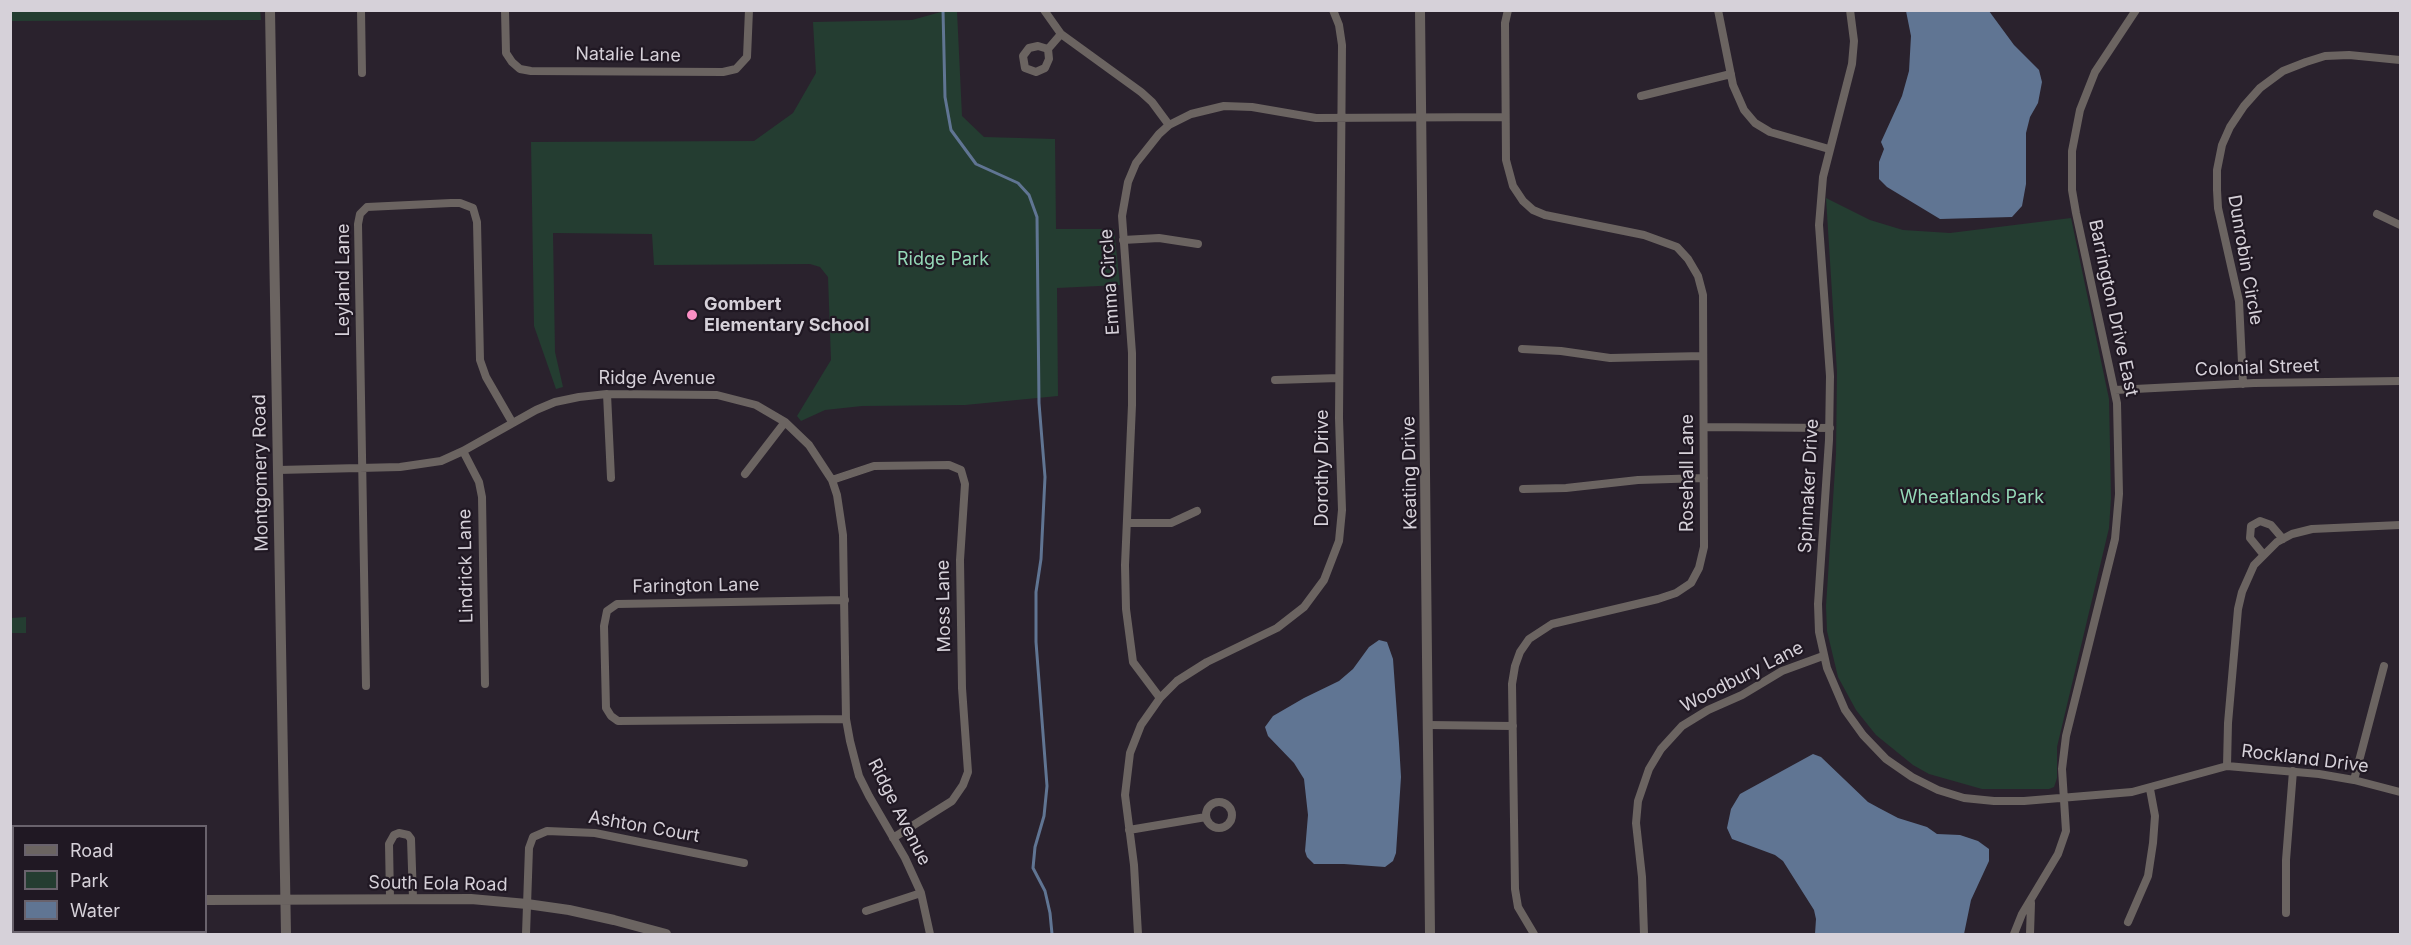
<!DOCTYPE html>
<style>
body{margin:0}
#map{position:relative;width:2411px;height:945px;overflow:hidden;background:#2a222d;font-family:Inter,sans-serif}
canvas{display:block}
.frame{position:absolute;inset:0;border:12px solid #d6d1d9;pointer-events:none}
.legend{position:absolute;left:12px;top:825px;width:195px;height:108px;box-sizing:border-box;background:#201823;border:2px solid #69626c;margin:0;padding:8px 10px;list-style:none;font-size:18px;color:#d6d1d9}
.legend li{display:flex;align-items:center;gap:12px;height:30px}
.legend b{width:30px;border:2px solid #69626c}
</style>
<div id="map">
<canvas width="2411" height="945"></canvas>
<div class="frame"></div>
<ul class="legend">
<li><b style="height:8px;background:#6b6461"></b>Road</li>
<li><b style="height:16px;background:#243d31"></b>Park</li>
<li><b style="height:16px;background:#607593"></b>Water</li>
</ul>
</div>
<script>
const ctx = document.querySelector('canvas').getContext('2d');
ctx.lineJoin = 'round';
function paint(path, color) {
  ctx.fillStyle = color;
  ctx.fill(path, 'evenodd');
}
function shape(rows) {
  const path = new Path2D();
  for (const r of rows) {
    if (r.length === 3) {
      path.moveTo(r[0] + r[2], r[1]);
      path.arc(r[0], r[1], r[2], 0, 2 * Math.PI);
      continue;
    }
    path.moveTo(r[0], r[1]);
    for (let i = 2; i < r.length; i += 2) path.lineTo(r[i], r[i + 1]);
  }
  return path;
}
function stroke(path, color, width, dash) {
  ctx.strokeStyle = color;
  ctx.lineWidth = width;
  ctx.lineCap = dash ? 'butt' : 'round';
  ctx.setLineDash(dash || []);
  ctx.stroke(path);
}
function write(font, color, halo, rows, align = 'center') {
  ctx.font = font + ' Inter,sans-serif';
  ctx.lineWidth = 4.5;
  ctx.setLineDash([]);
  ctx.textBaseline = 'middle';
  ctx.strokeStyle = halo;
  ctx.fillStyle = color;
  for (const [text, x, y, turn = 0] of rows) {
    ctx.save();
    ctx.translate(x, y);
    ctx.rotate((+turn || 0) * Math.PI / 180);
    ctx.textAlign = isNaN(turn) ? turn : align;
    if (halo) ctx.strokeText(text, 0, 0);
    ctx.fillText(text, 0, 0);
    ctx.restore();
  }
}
const green = shape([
 [260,10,261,20,10,21,11,10],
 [948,10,957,11,962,116,984,137,1055,139,1056,229,1114,229,1120,285,1057,288,1058,396,965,405,862,406,825,410,801,421,797,416,831,360,828,277,820,267,810,264,654,265,652,234,553,233,555,352,563,387,556,389,534,326,531,142,754,141,793,113,816,73,813,22,912,20],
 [1826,198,1870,220,1903,230,1950,233,2071,218,2109,399,2111,498,2109,528,2057,747,2057,778,2054,787,2049,789,1982,789,1929,774,1913,765,1876,735,1856,710,1838,677,1827,631,1826,606,1836,454,1837,372],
 [26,617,26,633,11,633,11,618]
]);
const water = shape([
 [1906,11,1989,11,2014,45,2039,70,2042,82,2038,103,2030,117,2026,133,2026,184,2022,206,2012,217,1940,219,1887,187,1879,179,1879,162,1884,149,1881,142,1902,96,1909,71,1911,36],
 [1379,640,1387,642,1393,659,1399,743,1401,777,1396,853,1393,861,1385,867,1344,864,1314,864,1307,857,1305,851,1308,815,1304,779,1294,763,1268,736,1265,727,1273,716,1304,698,1339,681,1353,669,1369,647],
 [1813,754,1821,757,1868,802,1879,808,1898,818,1927,827,1937,834,1960,835,1978,841,1989,849,1989,861,1971,900,1964,934,1815,934,1816,919,1814,910,1783,861,1775,855,1732,839,1727,828,1731,809,1740,794]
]);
const stream = shape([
 [943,10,945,97,951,130,976,164,1018,183,1029,195,1037,217,1039,403,1045,477,1041,559,1036,592,1036,642,1047,786,1044,816,1035,847,1033,868,1045,891,1050,913,1052,934]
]);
const minor = shape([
 [361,10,362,73],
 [505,10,506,53,512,62,520,69,531,71,723,72,736,69,747,57,749,10],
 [1044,10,1061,34,1141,92,1152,102,1169,125],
 [1508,10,1505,23,1506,160,1513,186,1523,201,1533,210,1545,215,1644,235,1677,247,1688,259,1698,276,1703,295,1704,547,1699,568,1691,583,1676,593,1658,599,1552,624,1529,639,1520,652,1515,666,1512,684,1515,889,1518,907,1534,934],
 [1718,10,1733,85,1744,110,1755,123,1770,132,1829,149],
 [1850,10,1854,41,1852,64,1823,177,1819,225,1830,376,1829,440,1818,604,1819,632,1827,668,1845,710,1863,735,1886,759,1912,777,1938,790,1964,798,1994,801,2024,801,2132,792,2227,766,2319,774,2354,780,2400,792],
 [1048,49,1049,59,1045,68,1036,72,1025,68,1023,56,1029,48,1038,46,1048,49,1061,34],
 [1641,96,1731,74],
 [2377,214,2400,225],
 [1123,240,1159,238,1198,244],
 [1522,349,1561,351,1610,358,1703,356],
 [1275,380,1339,378],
 [2243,384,2239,301,2218,208,2217,190,2217,170,2222,145,2230,127,2244,106,2260,88,2283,71,2306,62,2325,56,2349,55,2400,60],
 [2115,390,2254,383,2400,381],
 [607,394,611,478],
 [1705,427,1830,428],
 [463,451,479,482,482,497,485,684],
 [278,470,400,467,441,461,463,451,536,410,555,402,579,397,607,394,717,395,756,405,785,422,809,445,832,480,837,495,843,535,846,719,850,741,859,776,869,796,905,858,921,893,930,934],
 [745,474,785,422],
 [832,480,874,466,949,465,961,470,965,484,960,560,962,688,968,772,963,785,952,801,893,838],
 [1523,489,1566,488,1638,480,1704,478],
 [1127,523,1171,523,1197,511],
 [2263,554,2250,538,2251,526,2260,521,2271,525,2283,539],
 [845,600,617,604,607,611,604,626,606,708,611,716,618,721,846,719],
 [366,686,358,224,360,214,367,207,451,203,460,203,473,208,477,222,480,360,486,377,512,422],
 [1160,698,1133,662,1126,609,1125,565,1132,405,1132,353,1122,216,1128,182,1136,163,1159,134,1169,125,1191,114,1224,106,1252,107,1316,118,1505,117],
 [1428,725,1513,726],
 [2227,766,2228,723,2238,609,2242,592,2254,565,2277,542,2292,534,2312,529,2400,525],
 [2354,780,2384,666],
 [1219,815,13],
 [1129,830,1206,817],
 [390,898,389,844,394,835,399,833,408,835,411,839,413,898],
 [866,911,921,893],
 [2286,913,2286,860,2293,771],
 [2128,922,2148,876,2153,843,2155,816,2150,789],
 [526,934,529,848,533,837,547,831,595,833,744,863],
 [1138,934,1134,865,1125,795,1130,753,1141,725,1160,698,1177,681,1207,662,1277,628,1304,607,1324,580,1339,541,1342,510,1339,418,1342,45,1339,25,1333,10],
 [1644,934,1642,877,1636,823,1638,801,1649,769,1661,749,1682,726,1708,710,1742,695,1782,671,1823,656],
 [2014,934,2022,914,2058,854,2066,831,2062,769,2066,736,2115,539,2119,494,2117,403,2076,213,2072,190,2072,151,2080,110,2095,72,2136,10],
 [2030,934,2031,903]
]);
const tertiary = shape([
 [270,10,286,934],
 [1420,10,1430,934],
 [206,900,471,899,527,904,569,910,614,920,666,934],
 [10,901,14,901]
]);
const markers = [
 [692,315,6,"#fb8fc4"]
];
const streetNames = [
 ["Natalie Lane",628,55,1],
 ["Dunrobin Circle",2245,260,80],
 ["Leyland Lane",344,280,-90],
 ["Emma Circle",1110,282,-94],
 ["Barrington Drive East",2113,308,78],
 ["Colonial Street",2257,368,-2],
 ["Ridge Avenue",657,379],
 ["Dorothy Drive",1323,468,-90],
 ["Montgomery Road",261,473,-91],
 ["Keating Drive",1410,473,-91],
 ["Rosehall Lane",1688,473,-90],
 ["Spinnaker Drive",1809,486,-87],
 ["Lindrick Lane",466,566,-91],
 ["Farington Lane",696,586,-1],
 ["Moss Lane",944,606,-91],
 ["Woodbury Lane",1742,677,-27],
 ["Rockland Drive",2305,759,7],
 ["Ridge Avenue",899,812,63],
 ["Ashton Court",644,827,10],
 ["South Eola Road",438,884,1]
];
const parkNames = [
 ["Ridge Park",943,260],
 ["Wheatlands Park",1972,498]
];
const poiNames = [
 ["Gombert",704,305],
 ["Elementary School",704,326]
];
paint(green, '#243d31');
paint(water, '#607593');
stroke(stream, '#607593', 3);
stroke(minor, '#6b6461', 8);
stroke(tertiary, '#6b6461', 10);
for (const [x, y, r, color] of markers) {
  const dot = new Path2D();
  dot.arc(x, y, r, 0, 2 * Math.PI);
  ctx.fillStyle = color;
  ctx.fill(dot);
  stroke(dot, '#201823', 2);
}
write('18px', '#d6d1d9', '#201823', streetNames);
write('18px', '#94d8b7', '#201823', parkNames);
write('bold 18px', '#d6d1d9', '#201823', poiNames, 'left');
</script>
